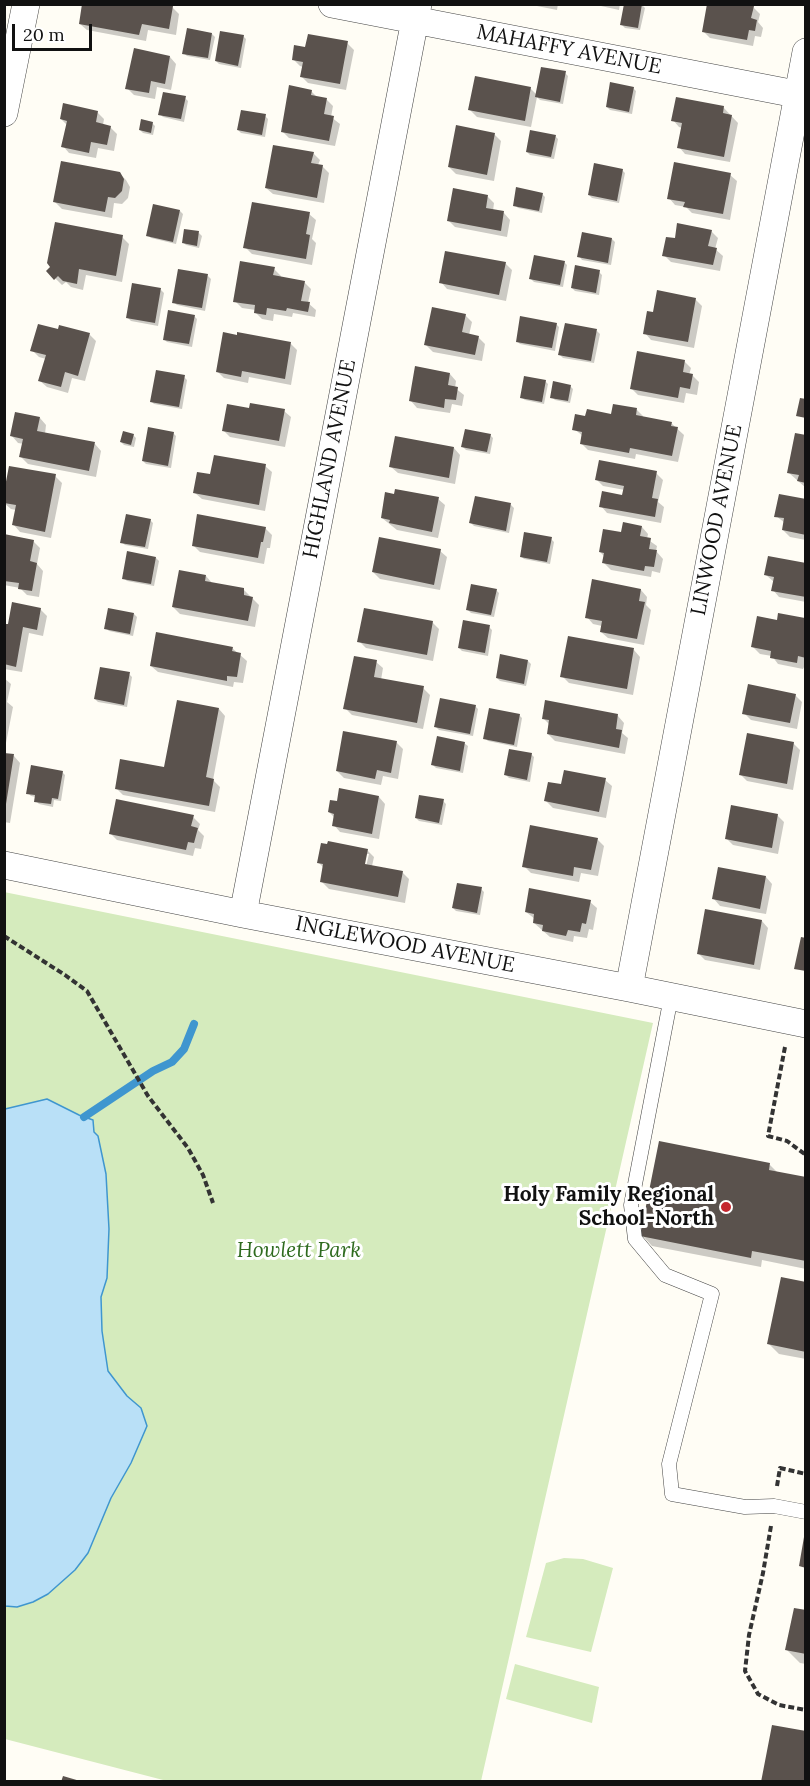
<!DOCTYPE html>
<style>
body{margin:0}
#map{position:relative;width:810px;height:1786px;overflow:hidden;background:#fffdf5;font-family:Lora,serif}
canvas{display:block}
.frame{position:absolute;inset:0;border:6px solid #111;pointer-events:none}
.scale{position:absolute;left:12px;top:24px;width:80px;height:27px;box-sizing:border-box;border:3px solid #111;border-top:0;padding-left:8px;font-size:18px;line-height:21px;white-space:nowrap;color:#111;-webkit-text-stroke:4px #fff;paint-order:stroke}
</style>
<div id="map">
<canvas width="810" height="1786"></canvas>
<div class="frame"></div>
<div class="scale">20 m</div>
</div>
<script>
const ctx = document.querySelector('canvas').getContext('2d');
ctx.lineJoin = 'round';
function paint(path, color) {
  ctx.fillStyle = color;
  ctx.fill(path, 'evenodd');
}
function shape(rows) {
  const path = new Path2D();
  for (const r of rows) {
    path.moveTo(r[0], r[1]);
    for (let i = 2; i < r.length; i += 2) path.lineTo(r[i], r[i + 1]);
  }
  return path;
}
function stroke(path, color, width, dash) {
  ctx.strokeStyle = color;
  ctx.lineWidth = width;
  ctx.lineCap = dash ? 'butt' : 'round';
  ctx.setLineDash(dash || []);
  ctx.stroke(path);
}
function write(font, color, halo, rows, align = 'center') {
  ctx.font = font + ' Lora,serif';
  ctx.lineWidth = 6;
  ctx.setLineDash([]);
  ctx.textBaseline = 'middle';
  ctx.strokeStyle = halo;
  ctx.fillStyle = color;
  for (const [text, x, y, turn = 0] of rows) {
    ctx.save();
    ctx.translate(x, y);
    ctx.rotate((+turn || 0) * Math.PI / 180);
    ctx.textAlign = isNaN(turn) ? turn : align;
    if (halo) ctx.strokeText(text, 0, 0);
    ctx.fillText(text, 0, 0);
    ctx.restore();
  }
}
const green = shape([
 [4,892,653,1023,481,1781,167,1781,5,1739],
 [564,1558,583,1559,613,1568,591,1652,526,1637,546,1563],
 [515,1664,599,1687,592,1723,506,1699]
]);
const water = shape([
 [47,1099,79,1115,93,1120,94,1132,98,1136,106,1174,109,1229,107,1278,101,1297,102,1331,108,1371,127,1396,141,1408,147,1426,131,1463,111,1498,88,1553,75,1570,48,1594,33,1602,17,1607,5,1606,5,1109,47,1099]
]);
const shadow = shape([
 [527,4,558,4,557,10],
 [592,4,620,4,619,10],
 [709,4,738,4,753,7,760,14,758,22,763,28,761,37,755,36,753,46,710,38,703,31],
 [642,5,645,8,640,30,625,28,622,25],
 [172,7,179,14,176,35,148,30,146,41,87,30,80,24],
 [212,34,215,37,210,60,187,56,184,53],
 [243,36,246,39,241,68,219,64,216,61],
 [347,43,354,50,346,90,308,83,301,76,303,67,300,66,293,59,307,49],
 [170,57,176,64,171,90,157,87,155,99,134,95,127,88],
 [565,73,568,76,563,104,540,100,537,97,531,127,477,117,470,110,530,88,537,95],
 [633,88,636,91,632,114,610,110,607,107],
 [311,91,317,97,326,99,333,106,331,117,340,124,335,146,289,138,282,131],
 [185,98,188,101,184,122,163,117,160,114],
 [723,107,738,123,730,162,685,154,679,147,682,128,679,127,673,120],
 [97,112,104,119,103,125,110,127,117,134,114,151,98,148,96,158,69,153,63,146,67,125,61,119],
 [265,116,268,119,265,137,241,133,238,130],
 [152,123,155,126,153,135,143,133,140,130],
 [494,134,501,141,494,181,456,174,449,167],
 [555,136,558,139,554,159,530,155,527,152],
 [313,153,320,160,318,165,322,166,329,173,324,203,273,194,266,188],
 [622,170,625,173,619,203,592,198,589,195],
 [119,173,126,180,130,187,128,198,122,204,114,203,112,218,62,209,55,202],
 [730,175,737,181,730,220,692,213,686,207,675,205,669,198],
 [542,194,545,197,542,213,518,208,515,205],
 [488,197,494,203,493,211,504,213,510,220,507,237,455,227,448,220],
 [180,211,183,214,176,244,151,238,148,235],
 [309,214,316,220,312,239,316,243,312,265,252,254,245,247],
 [711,231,718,238,715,249,723,256,720,271,671,262,664,255],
 [199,233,202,236,199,248,186,245,183,242],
 [122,237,129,244,122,282,86,275,83,290,71,287,66,282,62,285,48,271],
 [612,239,615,242,611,265,582,260,579,256],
 [564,262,567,265,563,287,534,282,531,279],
 [505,263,512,270,506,301,447,289,441,282],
 [274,269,281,276,280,278,304,282,311,289,308,303,316,310,315,317,293,313,292,317,274,314,273,321,262,319,255,312,256,310,242,308,235,301],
 [599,272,602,275,599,295,575,291,572,288],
 [208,276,211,279,205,311,177,305,174,302],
 [161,290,164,293,158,326,131,321,128,318],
 [695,299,702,306,694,348,651,340,645,333,654,314],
 [465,315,472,322,469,335,478,337,485,344,482,361,433,352,426,345],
 [194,316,197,319,192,347,167,342,164,339],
 [556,324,559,327,555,351,520,344,517,341],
 [59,331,89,334,96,341,85,381,72,378,68,393,47,387,40,381,46,359,39,357,32,350],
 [597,331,600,334,594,363,563,358,560,355],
 [291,344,297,350,291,385,249,377,248,383,224,378,217,371],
 [684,361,691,368,689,375,692,375,699,382,697,395,686,393,684,403,638,395,631,388],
 [450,374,456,381,455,388,464,395,462,406,452,404,450,413,417,408,411,401],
 [184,377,187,380,182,409,154,404,151,401],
 [545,381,548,384,544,404,525,400,521,397],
 [570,386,573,389,570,403,555,400,552,397],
 [250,410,284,411,291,417,285,447,230,437,223,430],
 [637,410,643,416,643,418,671,423,684,435,678,462,636,454,635,459,588,450,581,443,583,436,574,429,612,416],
 [40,418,46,425,45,434,95,444,101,451,96,477,28,464,21,457,24,444,18,443,12,436],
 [173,433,176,436,171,468,146,464,143,461],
 [796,434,806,485,806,488,789,473],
 [133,435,136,438,134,447,124,445,121,442],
 [490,435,493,438,490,454,466,450,463,447],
 [454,448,460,455,455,484,398,473,391,467],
 [265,466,272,472,265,511,202,499,195,493,211,476],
 [656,473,663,480,658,502,664,507,661,523,607,513,601,506,624,497,625,490,603,486,597,480],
 [55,476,62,483,51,538,20,532,14,525,16,510,11,509,4,503],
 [438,499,445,505,438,538,397,530,382,518],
 [806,500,806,540,790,537,783,530,785,523,776,516],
 [511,505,514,508,509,533,474,526,471,523],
 [150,520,153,523,148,549,125,545,122,542],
 [642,527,648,534,647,539,657,546,656,551,663,559,660,573,652,571,651,577,611,570,604,563,605,557,600,552,622,534],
 [265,528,272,535,270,548,267,548,264,564,200,552,193,545],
 [4,536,33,541,40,548,37,564,43,571,39,597,27,595,20,588,4,585],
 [551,539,554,542,550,564,524,559,521,556],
 [440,551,447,557,440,590,380,579,373,572],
 [156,558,159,561,154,586,127,581,124,578],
 [806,564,806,602,779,597,773,590,774,582,766,575],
 [206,576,212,583,243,589,259,605,255,627,180,614,173,607],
 [496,590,499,593,494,617,471,613,468,610],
 [641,590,647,597,646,605,651,610,644,645,608,638,601,632,602,626,593,624,587,617],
 [40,609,47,616,43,636,29,633,22,672,4,669,4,625,9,626],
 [134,614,137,617,133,636,109,631,106,628],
 [805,620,806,663,803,669,778,664,772,656,760,654,753,647,778,621],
 [432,622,439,629,433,661,366,648,359,641],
 [489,627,492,630,488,656,462,651,459,648],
 [232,648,247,661,243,683,234,682,233,687,158,672,151,666],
 [634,650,640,657,633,695,569,683,562,676],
 [528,661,531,664,526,686,500,681,497,678],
 [376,662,383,668,381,680,423,688,430,695,423,729,352,715,345,708],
 [129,674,132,677,127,707,98,702,95,699],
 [4,678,11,684,7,702,13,707,6,743,4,743],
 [795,695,802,702,797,729,751,720,744,713],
 [475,706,478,709,473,736,439,730,436,727],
 [219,709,225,716,213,780,220,787,215,812,123,795,116,788,165,769],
 [519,715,522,718,517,747,488,741,485,738],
 [618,716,624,723,622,733,628,738,625,754,555,741,548,734,550,725,543,718],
 [396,742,403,749,398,779,383,776,381,785,344,778,337,771],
 [464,743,468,746,463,773,436,768,433,765],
 [793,743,800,750,793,790,747,781,740,774],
 [4,754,14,756,20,763,10,823,4,822],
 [531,754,534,757,530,782,509,778,506,775],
 [62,772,65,775,61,801,54,800,53,807,39,804,36,801,36,797,31,796,28,793],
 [605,780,612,786,606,818,553,808,546,801,563,786],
 [379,797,385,804,379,839,340,832,334,825,335,818,329,812],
 [443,801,446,804,442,825,419,821,416,818],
 [777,815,784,822,778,854,733,845,726,838],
 [193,817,200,824,198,830,204,836,201,849,195,848,193,856,117,840,111,834],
 [597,839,604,846,598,876,581,873,579,882,531,873,524,866],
 [329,846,367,850,374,857,372,866,402,872,409,879,405,903,329,889,322,882,324,868,318,862],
 [366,854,369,854,365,871,362,871],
 [766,877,772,884,766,914,720,906,714,899],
 [481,889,484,892,480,915,456,911,453,908],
 [590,902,597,908,593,930,589,929,587,938,574,936,573,942,550,937,534,923,535,919,526,912],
 [762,921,768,928,760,970,705,960,698,953],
 [770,1165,778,1173,806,1179,806,1269,762,1260,761,1267,652,1246,642,1235],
 [806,1283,806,1359,779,1354,769,1344],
 [806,1611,806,1664,800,1663,787,1650]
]);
const stream = shape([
 [84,1117,153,1071,172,1062,184,1049,194,1024]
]);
const building = shape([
 [82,4,164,4,173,6,169,29,142,24,139,35,79,24],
 [624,4,642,4,638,28,620,25],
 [707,4,754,6,751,18,757,20,755,31,749,30,747,40,702,32],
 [187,28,212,33,208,58,182,54],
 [220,31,244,35,238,66,215,61],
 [308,34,348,41,340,84,300,77,303,62,292,60,294,45,305,47],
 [134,48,170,56,165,84,151,81,149,93,125,89],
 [541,67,566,71,560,102,535,97],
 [475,76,531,87,525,121,468,110],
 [610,82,634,87,629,112,606,107],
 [289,85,312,90,311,95,327,98,324,114,334,116,329,141,281,132],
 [163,92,186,96,181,119,158,115],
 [676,97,724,106,723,113,732,115,724,157,677,148,682,123,671,121],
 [63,103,98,111,96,122,111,126,107,145,91,142,89,153,61,147,67,121,60,119],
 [241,110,266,114,262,135,237,130],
 [141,119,153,122,151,133,139,130],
 [456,125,495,133,487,175,448,167],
 [530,130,556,135,551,157,526,152],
 [273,145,314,152,311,163,323,165,317,198,265,188],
 [61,161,120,172,124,179,122,191,115,198,108,197,105,212,53,202],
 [674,162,731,173,723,214,683,207,685,202,667,199],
 [594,163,623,169,617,201,588,195],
 [516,187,543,193,539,211,513,206],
 [453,188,488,195,486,208,504,211,501,231,447,221],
 [252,202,310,212,306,234,310,235,306,259,243,248],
 [153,204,180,210,173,242,146,236],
 [55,222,123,235,116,276,79,269,77,284,63,281,58,276,54,280,46,271,50,267,47,263],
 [677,223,712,230,708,246,717,248,713,265,662,256,666,237,675,238],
 [184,229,199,231,197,246,182,243],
 [582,232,612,238,608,263,577,257],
 [445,251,506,262,499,295,439,283],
 [534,255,565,261,560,285,529,279],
 [240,261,275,267,273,275,305,281,301,301,310,302,308,312,287,308,286,311,267,308,266,315,254,313,255,305,233,302],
 [575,265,600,270,596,293,571,288],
 [178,269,208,274,202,308,172,303],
 [132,283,161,288,155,323,126,318],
 [657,290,696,298,688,342,643,334,647,311,653,312],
 [432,307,466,314,462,332,479,336,475,355,424,345],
 [168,310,195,315,189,344,163,340],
 [520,316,557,323,552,348,516,342],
 [565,323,597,329,591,361,558,355],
 [38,324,58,329,59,325,90,333,78,376,65,372,61,387,38,381,46,355,30,351],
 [223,332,237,335,237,332,291,342,285,379,242,371,241,377,216,372],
 [637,351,685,360,683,372,693,374,690,389,680,387,678,398,630,389],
 [415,366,450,373,448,385,458,387,456,400,445,399,444,408,409,401],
 [156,370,185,375,179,407,150,402],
 [524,376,546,380,542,402,520,398],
 [553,381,571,385,568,401,550,398],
 [800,398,806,399,806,418,796,416],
 [250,403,285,409,279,441,222,431,227,404,249,408],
 [613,404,637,408,636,415,672,422,671,426,678,427,672,456,630,448,629,453,580,444,582,432,572,430,575,414,585,416,587,409,611,414],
 [15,412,40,417,37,431,95,442,89,471,19,457,23,439,10,436],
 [148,427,174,432,168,466,142,461],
 [465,429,491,434,487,452,461,447],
 [123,431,134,434,131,445,120,442],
 [795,433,806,435,806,483,797,481,799,475,787,473],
 [395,436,454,447,449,478,389,467],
 [214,455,266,464,259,505,193,493,197,472,210,474],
 [599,460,657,471,652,498,658,499,655,517,599,507,602,491,622,495,624,486,595,480],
 [9,466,56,474,45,532,12,525,16,505,4,503,4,492],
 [395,489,439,497,432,532,389,523,390,520,381,518,385,492,394,494],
 [779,494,806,499,806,535,782,530,784,518,774,517],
 [475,496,511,503,506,531,469,523],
 [126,514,151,519,145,547,120,543],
 [197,514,266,527,263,542,261,542,258,558,192,546],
 [623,522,642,526,640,536,651,538,649,549,657,550,654,567,645,566,644,571,602,563,604,553,599,552,603,529,621,532],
 [524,532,552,537,547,562,520,557],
 [4,534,34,540,30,561,37,563,32,591,18,589,19,583,4,581],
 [379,537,441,549,434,585,372,572],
 [127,551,156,557,151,584,122,579],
 [768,556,806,563,806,597,771,591,774,577,764,575],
 [179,570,206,575,205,581,244,588,244,595,253,597,248,621,172,607],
 [592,579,641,589,639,601,645,602,637,639,600,632,602,621,585,618],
 [471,584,497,589,491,615,466,610],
 [12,602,41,608,37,630,23,627,16,667,4,664,4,624,8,624],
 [108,608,134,613,130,634,104,629],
 [364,608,433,621,427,655,357,642],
 [778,613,805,618,804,625,806,625,806,658,798,656,797,663,770,658,771,651,751,647,757,616,777,620],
 [463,620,490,625,485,653,458,648],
 [156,632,233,647,232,651,241,653,237,677,227,676,227,681,150,666],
 [568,636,634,648,627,689,560,677],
 [500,654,528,660,524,684,496,678],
 [354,656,377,660,374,677,424,686,417,723,343,709],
 [100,667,130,672,124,705,94,699],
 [748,684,796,694,790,723,742,714],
 [440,698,476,705,470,734,434,727],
 [177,700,219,708,206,777,214,779,209,806,115,789,120,759,164,767],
 [545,700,618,714,616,729,622,730,619,748,547,734,549,720,542,719],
 [489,708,520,714,514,745,483,739],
 [343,731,397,741,391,773,377,770,375,779,336,771],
 [747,733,794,742,787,784,739,775],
 [437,736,465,742,460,771,431,765],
 [509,749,532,753,527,780,504,775],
 [4,753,14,754,6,804,4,804],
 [31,765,63,771,58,799,52,798,51,804,34,802,35,795,26,794],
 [564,770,606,778,599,812,544,801,548,782,561,784],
 [339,788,379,796,372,834,332,826,334,814,328,812,330,800,337,801],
 [419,795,444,799,439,823,415,818],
 [116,799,194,815,191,826,198,828,194,843,188,842,186,850,109,834],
 [731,805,778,814,772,848,725,839],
 [530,825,598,838,591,870,574,867,573,876,522,867],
 [328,841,368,849,365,864,403,871,398,897,320,882,323,864,317,863,321,843,327,844],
 [718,867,766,876,760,909,712,899],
 [457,883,482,887,477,913,452,908],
 [529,888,591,900,586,924,582,923,580,932,568,930,566,936,542,931,543,925,533,923,534,914,525,912],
 [705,909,762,920,754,965,697,954],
 [801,937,806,938,806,971,794,969],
 [659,1141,770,1163,769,1170,806,1177,806,1261,752,1251,751,1258,640,1236],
 [781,1277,806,1282,806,1352,767,1344],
 [804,1537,806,1538,806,1568,799,1566],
 [794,1608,806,1610,806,1654,785,1650],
 [772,1725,806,1731,806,1782,761,1782],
 [63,1776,80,1781,80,1782,61,1782]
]);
const path = shape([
 [4,936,65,975,87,991,148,1096,188,1148,203,1175,213,1203],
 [785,1047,768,1136,787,1141,806,1155],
 [777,1486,780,1468,806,1474],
 [771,1526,763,1573,749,1635,745,1671,758,1694,779,1705,806,1710]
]);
const service = shape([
 [671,997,631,1205,635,1239,665,1275,712,1294,669,1464,672,1494,745,1507,774,1506,806,1512]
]);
const minor = shape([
 [332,4,806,96],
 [4,113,26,4],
 [4,865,243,914,629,988,806,1024],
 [243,914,418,4],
 [629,988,806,52]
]);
const markers = [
 [726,1207,6,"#c4262e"]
];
const streetNames = [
 ["MAHAFFY AVENUE",569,50,11],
 ["HIGHLAND AVENUE",330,459,-79],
 ["LINWOOD AVENUE",717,520,-79],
 ["INGLEWOOD AVENUE",405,945,11]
];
const poiNames = [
 ["Holy Family Regional",714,1195],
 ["School-North",714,1219]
];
const parkNames = [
 ["Howlett Park",299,1251]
];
paint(green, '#d5ebbd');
paint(water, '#b9e0f7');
stroke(water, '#3f96cf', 1.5);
paint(shadow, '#0003');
stroke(stream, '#3f96cf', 8);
paint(building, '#5a524d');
stroke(service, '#444', 15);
stroke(minor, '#444', 28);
stroke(path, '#333', 4, [6, 3]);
stroke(service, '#fff', 14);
stroke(minor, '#fff', 27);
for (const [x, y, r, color] of markers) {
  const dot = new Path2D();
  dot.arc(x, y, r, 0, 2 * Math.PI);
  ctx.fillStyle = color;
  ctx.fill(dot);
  stroke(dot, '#fff', 2);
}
write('21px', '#111', '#fff', streetNames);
write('bold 21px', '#111', '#fff', poiNames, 'right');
write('italic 21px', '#2f6b1f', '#fff', parkNames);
</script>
